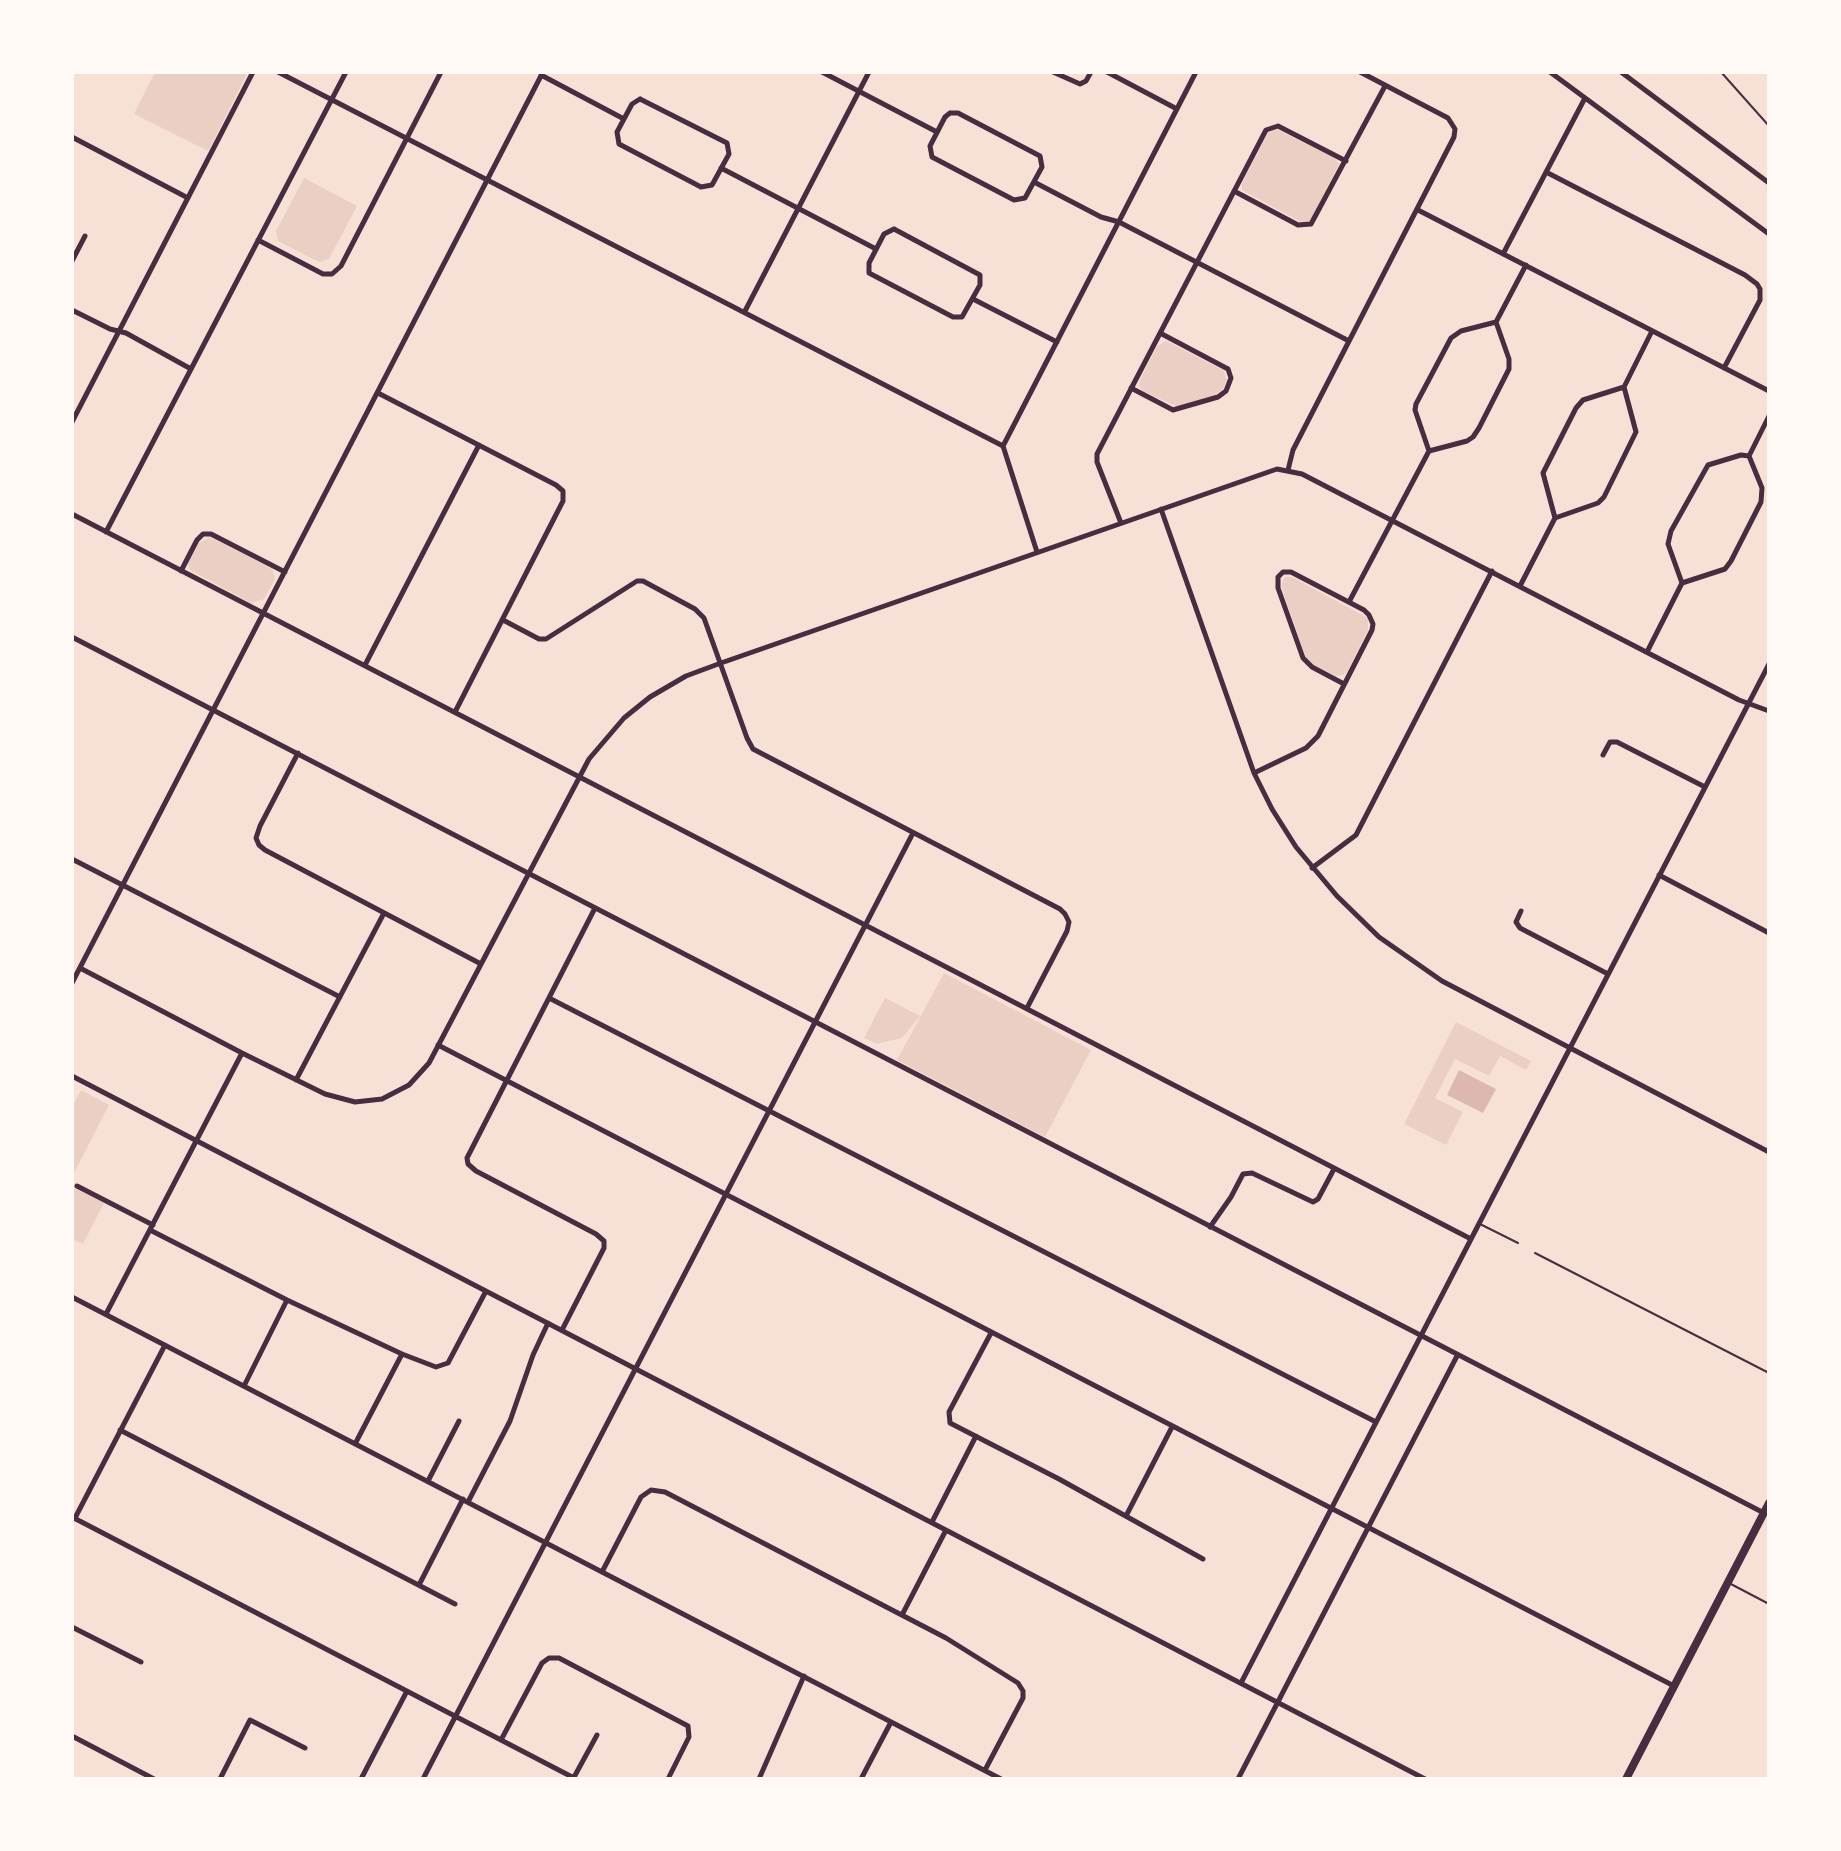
<!DOCTYPE html>
<style>
body{margin:0}
#map{position:relative;width:1841px;height:1851px;overflow:hidden;background:#f7e1d7;font-family:Manrope,sans-serif}
canvas{display:block}
.frame{position:absolute;inset:0;border:74px solid #fffaf5;pointer-events:none}
</style>
<div id="map">
<canvas width="1841" height="1851"></canvas>
<div class="frame"></div>
</div>
<script>
const ctx = document.querySelector('canvas').getContext('2d');
ctx.lineJoin = 'round';
function paint(path, color) {
  ctx.fillStyle = color;
  ctx.fill(path, 'evenodd');
}
function shape(rows) {
  const path = new Path2D();
  for (const r of rows) {
    path.moveTo(r[0], r[1]);
    for (let i = 2; i < r.length; i += 2) path.lineTo(r[i], r[i + 1]);
  }
  return path;
}
function stroke(path, color, width, dash) {
  ctx.strokeStyle = color;
  ctx.lineWidth = width;
  ctx.lineCap = dash ? 'butt' : 'round';
  ctx.setLineDash(dash || []);
  ctx.stroke(path);
}
const green = shape([
 [155,72,248,72,208,151,134,114],
 [1276,129,1335,158,1339,164,1311,220,1307,222,1301,222,1242,190,1242,183,1268,133],
 [304,178,357,206,329,259,319,262,278,241,276,231],
 [1166,341,1223,370,1227,380,1223,389,1215,395,1178,407,1143,391,1139,386,1140,380,1157,346],
 [210,537,272,569,275,579,264,599,251,603,190,570,188,563,199,543],
 [1285,577,1292,577,1368,618,1368,630,1347,672,1343,675,1336,676,1312,664,1306,658,1281,586],
 [944,973,1091,1050,1045,1137,897,1060],
 [885,998,920,1016,902,1038,877,1044,864,1038],
 [1456,1022,1531,1061,1526,1070,1500,1056,1489,1076,1455,1059,1435,1098,1463,1112,1446,1145,1404,1124],
 [81,1090,109,1105,72,1177,72,1107],
 [72,1187,104,1203,83,1244,72,1239]
]);
const water = shape([
 [1459,1070,1496,1089,1483,1113,1447,1095]
]);
const service = shape([
 [1721,72,1769,126],
 [1480,1224,1518,1243],
 [1535,1253,1769,1373],
 [1729,1583,1769,1604]
]);
const minor = shape([
 [278,72,1003,446,1037,552],
 [822,72,937,132],
 [1053,72,1080,84,1086,81,1091,72],
 [1107,72,1177,109],
 [1550,72,1769,234],
 [1621,72,1769,183],
 [541,75,624,119],
 [640,99,727,143,729,154,712,185,701,187,619,144,617,132,632,104,640,99],
 [950,113,958,113,1040,156,1042,167,1025,198,1014,200,932,157,930,146,945,117,950,113],
 [72,137,188,198],
 [721,168,876,249],
 [1546,172,1745,275,1757,284,1760,289,1760,300,1724,368],
 [1034,182,1101,217,1119,222,1349,341],
 [1234,191,1298,225,1311,224,1385,86],
 [1418,210,1769,391],
 [894,229,980,275,980,285,962,317,953,317,869,273,869,263,884,234,894,229],
 [258,240,323,274,332,274,341,266,441,72],
 [1503,254,1585,98],
 [72,261,85,236],
 [973,299,1057,342],
 [72,310,110,329,126,333,191,369],
 [745,311,869,72],
 [1131,388,1173,410,1218,397,1226,391,1231,378,1228,369,1160,333],
 [378,393,556,485,563,491,563,501,455,712],
 [72,422,253,72],
 [1003,446,1196,72],
 [1429,451,1467,441,1473,437,1479,428,1509,369,1509,359,1496,322,1526,265],
 [1288,470,1293,450,1454,137,1455,129,1448,118,1360,72],
 [1161,509,1254,773,1272,809,1296,847,1337,896,1379,937,1442,981,1769,1152],
 [72,514,1471,1239],
 [1555,518,1598,503,1604,497,1636,432,1624,387,1652,331],
 [1121,523,1097,462,1097,454,1266,130,1278,126,1346,161],
 [106,532,346,72],
 [181,571,197,540,203,534,211,534,285,572],
 [1682,583,1668,544,1671,531,1708,465,1741,455,1749,456],
 [1520,586,1555,518,1543,473,1576,408,1583,400,1624,387],
 [1349,602,1429,451,1415,410,1416,404,1451,338,1461,331,1496,322],
 [503,620,539,639,546,639,637,581,643,581,695,609,704,618,747,738,753,749,1060,909,1065,914,1069,922,1067,931,1027,1008],
 [72,637,1764,1513],
 [1647,652,1682,583,1725,569,1731,561,1761,502,1762,488,1749,456,1769,416],
 [365,665,479,445],
 [298,753,260,826,256,838,259,845,265,850,481,964],
 [1603,755,1610,742,1617,742,1705,787],
 [1254,773,1306,748,1318,736,1372,630,1373,624,1369,615,1364,610,1291,572,1283,572,1278,577,1278,588,1303,658,1312,667,1344,684],
 [72,859,340,997],
 [1312,868,1356,835,1492,571],
 [1659,875,1769,933],
 [1521,911,1516,922,1520,928,1608,974],
 [80,968,242,1053,325,1094,355,1102,382,1099,409,1085,429,1063,589,759,624,718,650,697,686,676,721,663,1277,469,1302,474,1739,700,1769,711],
 [72,983,543,72],
 [549,998,1376,1422],
 [438,1045,1674,1686],
 [72,1076,1425,1779],
 [296,1080,384,913],
 [77,1186,153,1225],
 [1210,1227,1231,1197,1243,1174,1252,1173,1313,1202,1318,1199,1334,1169],
 [150,1230,287,1300,402,1354,436,1367,448,1363,486,1291],
 [72,1297,1001,1779],
 [106,1314,242,1053],
 [562,1330,604,1248,604,1241,596,1234,476,1171,468,1164,467,1158,595,908],
 [991,1333,949,1412,950,1423,1059,1479,1203,1559],
 [244,1386,287,1300],
 [120,1430,455,1604],
 [355,1444,402,1354],
 [428,1481,459,1421],
 [468,1502,510,1421,533,1355,548,1323],
 [1126,1516,1172,1427],
 [72,1517,576,1779],
 [75,1518,165,1345],
 [932,1522,976,1436],
 [602,1572,641,1497,651,1490,665,1492,946,1638,1018,1683,1023,1691,1023,1698,985,1770],
 [419,1585,463,1499],
 [902,1615,946,1530],
 [72,1627,141,1662],
 [1241,1683,1769,664],
 [72,1736,154,1779],
 [501,1740,542,1663,549,1658,559,1658,688,1726,689,1737,668,1779],
 [220,1779,250,1720,305,1748],
 [361,1779,407,1691],
 [423,1779,913,833],
 [573,1779,597,1735],
 [759,1779,804,1676],
 [861,1779,891,1722],
 [1238,1779,1457,1356]
]);
const primary = shape([
 [1626,1779,1769,1503]
]);
paint(green, '#ebcfc5');
paint(water, '#dcb8b0');
stroke(service, '#4a2c40', 2);
stroke(minor, '#4a2c40', 5);
stroke(primary, '#4a2c40', 8);
</script>
